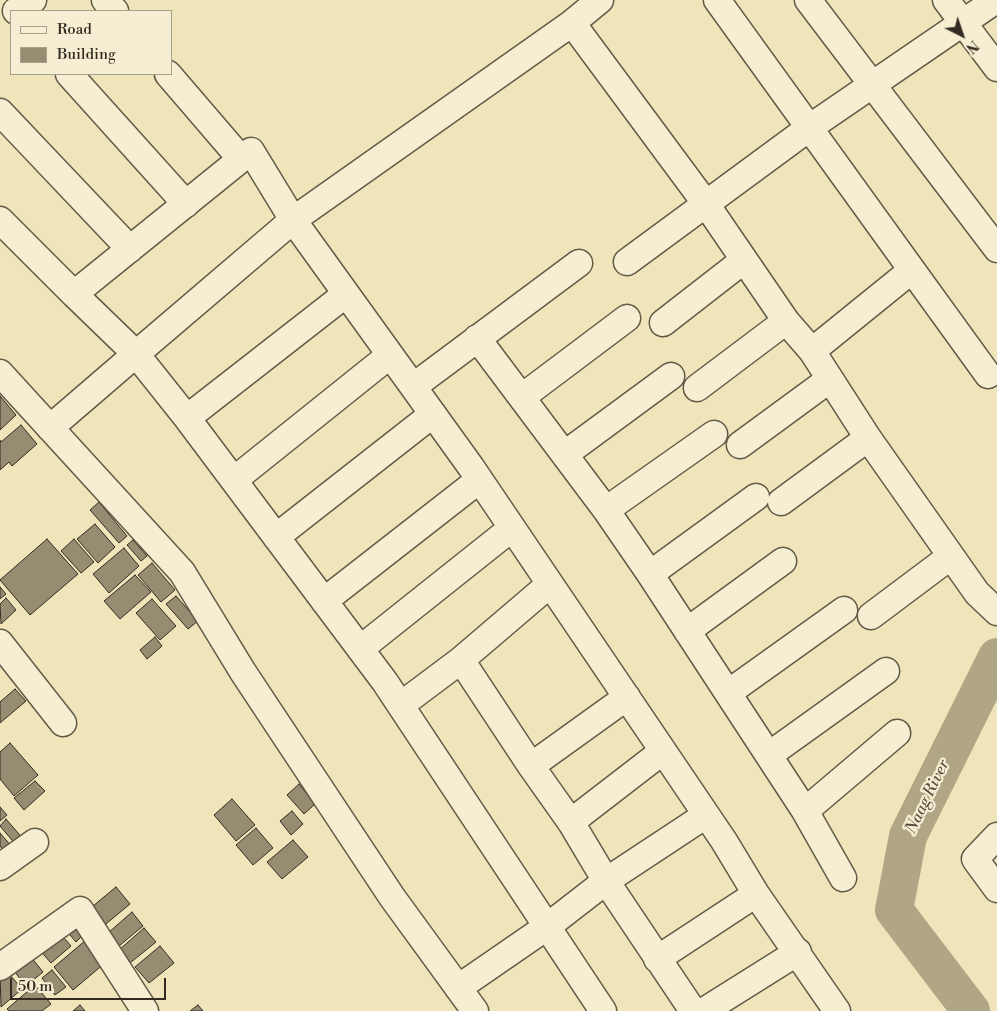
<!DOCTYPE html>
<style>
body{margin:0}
#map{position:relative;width:997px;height:1011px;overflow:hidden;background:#f0e5ba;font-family:"Libre Bodoni",serif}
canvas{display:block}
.legend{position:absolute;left:10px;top:10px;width:162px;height:65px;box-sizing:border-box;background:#f5eed2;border:1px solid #a7a08b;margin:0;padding:6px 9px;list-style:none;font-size:15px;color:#332b21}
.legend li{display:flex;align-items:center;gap:10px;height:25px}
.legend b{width:25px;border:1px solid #a7a08b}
.north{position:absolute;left:937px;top:10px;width:50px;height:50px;-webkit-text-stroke:4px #f5eed2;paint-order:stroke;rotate:139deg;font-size:14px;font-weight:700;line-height:20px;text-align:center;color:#332b21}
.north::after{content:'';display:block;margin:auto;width:18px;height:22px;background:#332b21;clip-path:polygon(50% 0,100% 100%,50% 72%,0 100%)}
.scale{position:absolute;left:10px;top:978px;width:156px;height:22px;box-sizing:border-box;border:2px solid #332b21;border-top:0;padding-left:6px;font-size:15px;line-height:18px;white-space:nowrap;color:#332b21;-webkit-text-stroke:4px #f5eed2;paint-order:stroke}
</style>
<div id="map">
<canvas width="997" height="1011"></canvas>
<ul class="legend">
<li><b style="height:6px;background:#f5eed2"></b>Road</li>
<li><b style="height:14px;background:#958c71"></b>Building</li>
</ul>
<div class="north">N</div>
<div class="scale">50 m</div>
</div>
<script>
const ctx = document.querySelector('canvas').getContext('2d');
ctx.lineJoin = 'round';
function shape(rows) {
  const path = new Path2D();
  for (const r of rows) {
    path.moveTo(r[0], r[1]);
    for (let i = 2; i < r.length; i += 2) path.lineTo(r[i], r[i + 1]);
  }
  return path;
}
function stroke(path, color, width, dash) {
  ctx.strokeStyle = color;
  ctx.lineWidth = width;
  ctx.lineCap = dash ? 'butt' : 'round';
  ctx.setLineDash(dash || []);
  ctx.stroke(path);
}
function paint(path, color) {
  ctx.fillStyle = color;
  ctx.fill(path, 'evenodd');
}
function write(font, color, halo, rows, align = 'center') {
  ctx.font = font + ' "Libre Bodoni",serif';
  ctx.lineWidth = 4.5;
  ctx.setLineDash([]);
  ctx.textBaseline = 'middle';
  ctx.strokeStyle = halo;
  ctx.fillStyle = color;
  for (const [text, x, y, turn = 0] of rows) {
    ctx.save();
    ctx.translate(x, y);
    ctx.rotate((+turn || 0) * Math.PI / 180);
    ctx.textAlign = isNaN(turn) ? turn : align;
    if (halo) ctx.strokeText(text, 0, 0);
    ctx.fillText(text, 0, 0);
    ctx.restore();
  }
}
const river = shape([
 [971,1011,894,910,908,836,997,657]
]);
const building = shape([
 [0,396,16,415,0,430,0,396],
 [21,425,37,444,12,466,9,462,0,470,0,440,1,442,21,425],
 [99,502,127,536,119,543,90,510,99,502],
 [95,524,115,547,98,563,77,539,95,524],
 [47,539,78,574,30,615,0,580,47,539],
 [74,539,94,562,81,573,61,551,74,539],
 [133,540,147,556,141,561,127,545,133,540],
 [124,548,139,566,109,593,93,574,124,548],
 [152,563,175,590,161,602,138,575,152,563],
 [135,575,151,592,120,619,104,601,135,575],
 [0,587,6,594,0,599,0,587],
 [176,596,198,621,188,629,166,604,176,596],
 [6,598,16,610,1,624,0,604,6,598],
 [152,599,176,626,160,640,136,613,152,599],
 [155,637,162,646,147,659,140,650,155,637],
 [15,689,26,701,0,723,0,702,15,689],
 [10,743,38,775,14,796,0,779,0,752,10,743],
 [35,781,45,791,24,810,14,798,35,781],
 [299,784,315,804,304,814,287,795,299,784],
 [232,799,255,825,236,841,214,815,232,799],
 [0,807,7,815,0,821,0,807],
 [292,811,303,824,291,835,280,821,292,811],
 [6,819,24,840,17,846,0,826,6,819],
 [256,828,273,848,253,865,236,845,256,828],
 [0,833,12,847,6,853,0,846,0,833],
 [293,840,308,857,282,879,267,862,293,840],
 [116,887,130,904,101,928,87,911,116,887],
 [132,912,143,926,119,946,108,933,132,912],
 [74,922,84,934,76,942,65,929,74,922],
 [144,928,156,942,130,963,119,950,144,928],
 [58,931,71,946,51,963,38,948,58,931],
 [86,940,105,963,73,990,54,967,86,940],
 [160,946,174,963,149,983,135,967,160,946],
 [27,952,43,972,26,986,10,966,27,952],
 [5,969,22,989,1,1007,0,973,5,969],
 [52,970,66,987,55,995,42,978,52,970],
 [35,985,51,1004,42,1011,9,1011,7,1009,35,985],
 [80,1005,85,1011,73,1011,80,1005],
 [198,1005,203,1011,190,1011,198,1005]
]);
const minor = shape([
 [105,0,115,11],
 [717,0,912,270,812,351],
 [808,0,997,249],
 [946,0,997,68],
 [16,11,33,0],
 [572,23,600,0],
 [69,74,186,204],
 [168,74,241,159],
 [0,112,130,249],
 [0,220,74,294],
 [627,262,809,128,996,0],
 [912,270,988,375],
 [346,294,187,418,385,682,603,1011],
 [663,323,744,260],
 [477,338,606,510,650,574,805,811,843,878],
 [0,373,182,572,243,672,392,897,475,1011],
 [414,386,579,263],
 [697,388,786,321],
 [522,397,627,318],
 [50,428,136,354,293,220,251,151,74,294,136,354,187,418],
 [740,445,830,379],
 [565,454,671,376],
 [234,480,390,355],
 [781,502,868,438],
 [606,510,714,434],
 [276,537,433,414],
 [650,574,756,497],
 [324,601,479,480],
 [871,616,951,556],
 [687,631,783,561],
 [0,643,63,723],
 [360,649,512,528],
 [461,660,550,584],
 [728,693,844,610],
 [401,705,461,660,531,766,627,697],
 [663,751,580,815,572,824,606,881,693,1011],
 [769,755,886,671],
 [531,766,572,824],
 [805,811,897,733],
 [997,836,975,859,997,889],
 [0,867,35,842],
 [657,959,756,894],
 [0,967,80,910,145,1011],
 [458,988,548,926,606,881,706,815],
 [704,1011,798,952],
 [837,1011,756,894,724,841,471,467,293,220,572,23,706,204,786,321,812,351,868,438,977,593,997,612]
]);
const waterNames = [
 ["Naag River",928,797,-64]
];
stroke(river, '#b0a686', 38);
paint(building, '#958c71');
stroke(building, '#332b21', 1);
stroke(minor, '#625a47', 29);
stroke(minor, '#f5eed2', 26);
write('italic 16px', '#58503f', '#f5eed2', waterNames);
</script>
